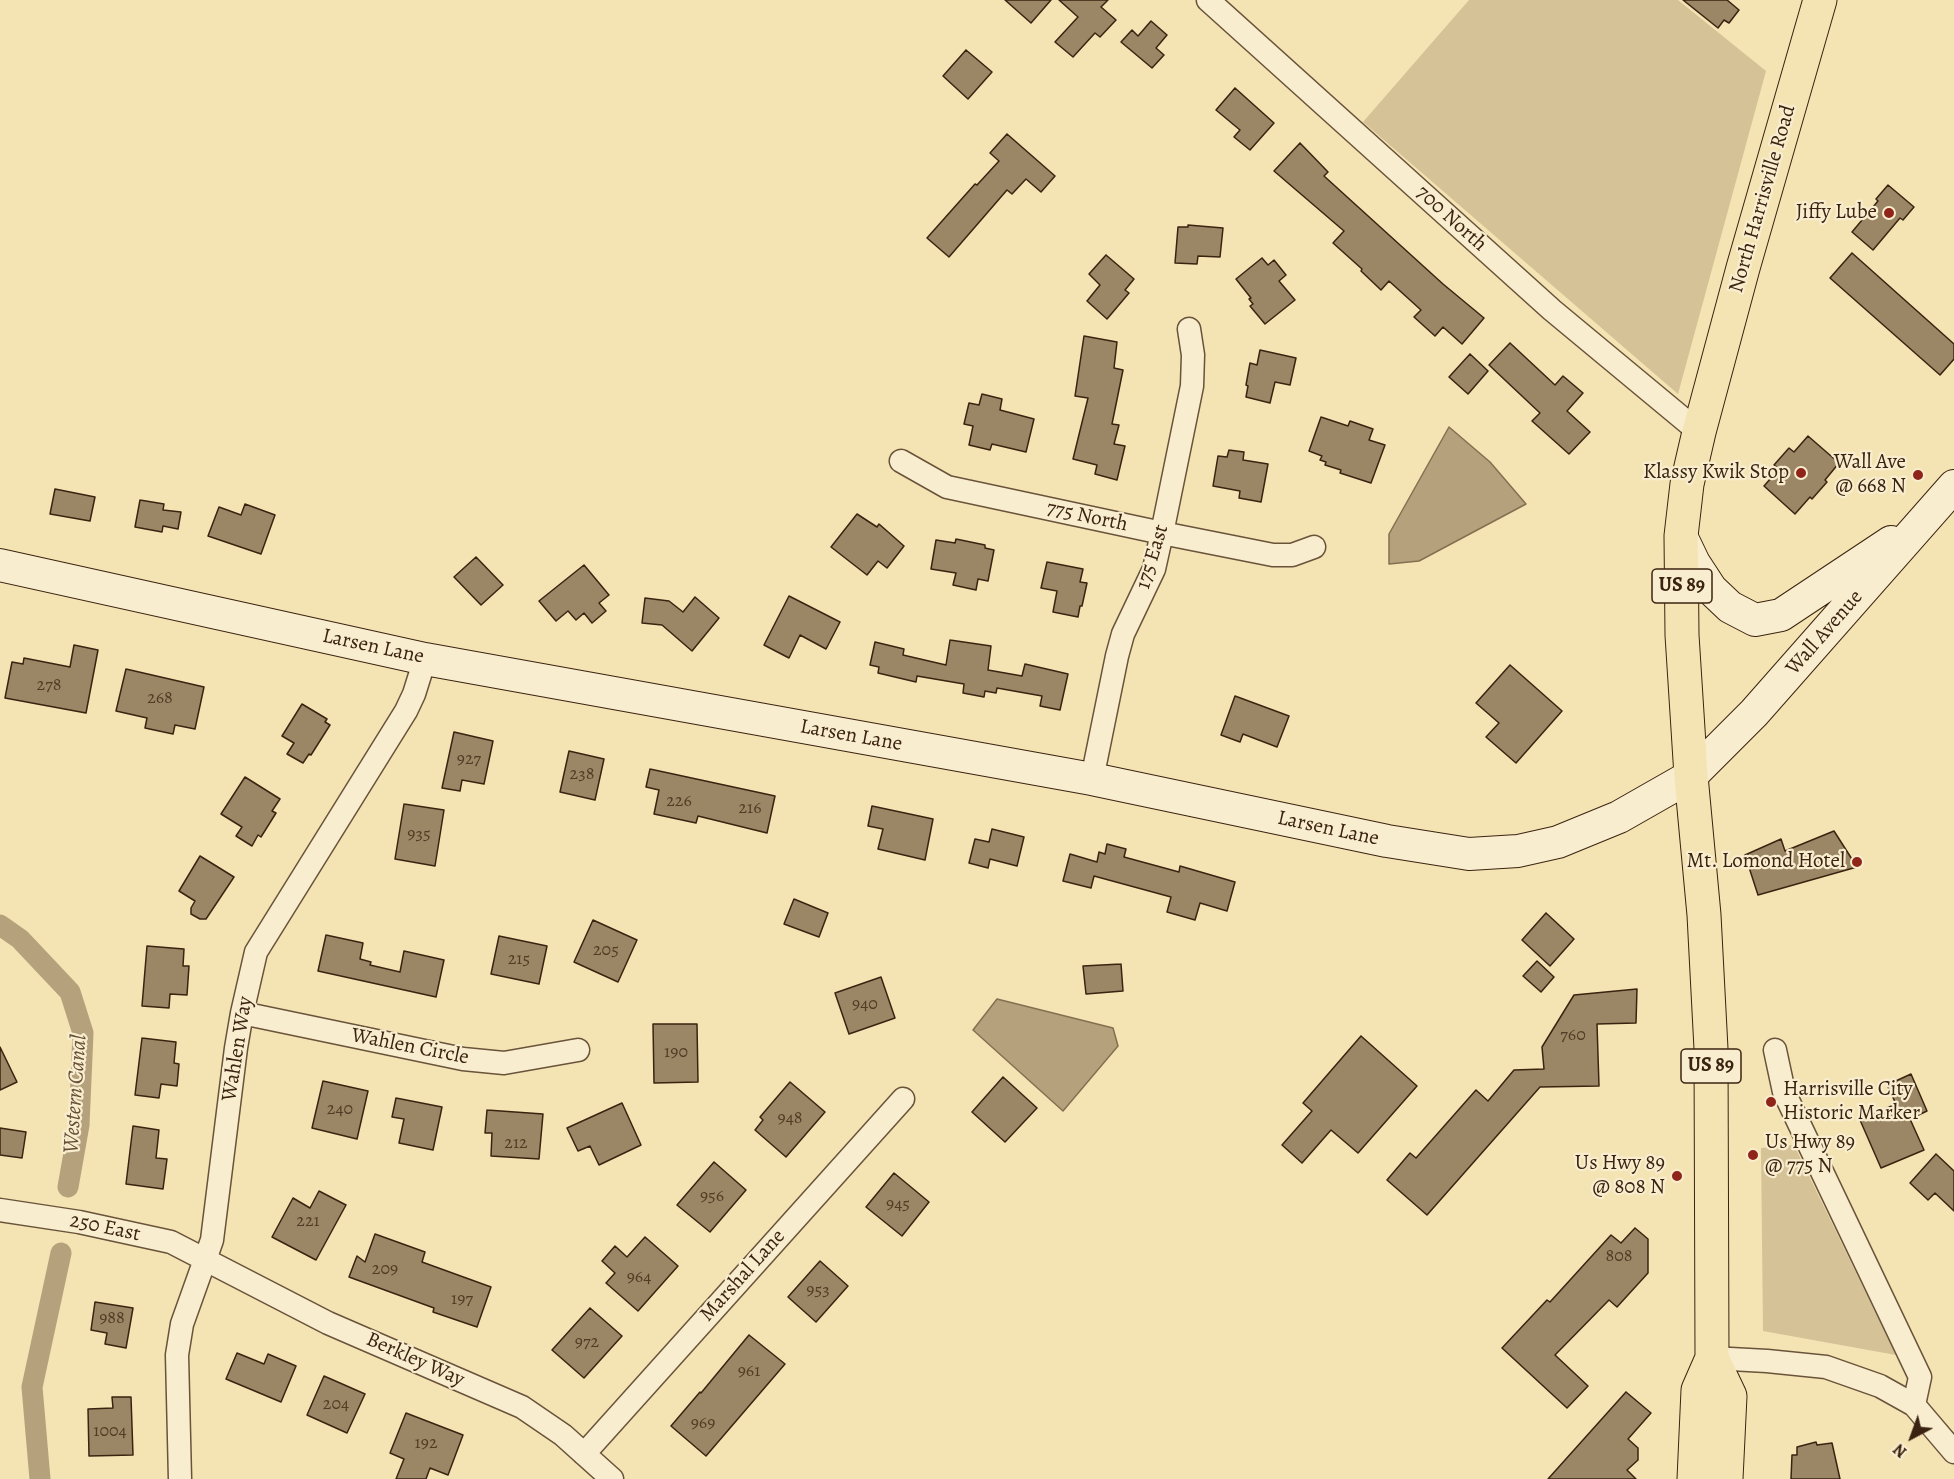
<!DOCTYPE html>
<style>
body{margin:0}
#map{position:relative;width:1954px;height:1479px;overflow:hidden;background:#f4e3b3;font-family:Alegreya,serif}
canvas{display:block}
.north{position:absolute;left:1882px;top:1407px;width:60px;height:60px;-webkit-text-stroke:4px #f8edce;paint-order:stroke;rotate:221deg;font-size:16px;font-weight:700;line-height:24px;text-align:center;color:#3b2311}
.north::after{content:'';display:block;margin:auto;width:21px;height:27px;background:#3b2311;clip-path:polygon(50% 0,100% 100%,50% 72%,0 100%)}
</style>
<div id="map">
<canvas width="1954" height="1479"></canvas>
<div class="north">N</div>
</div>
<script>
const ctx = document.querySelector('canvas').getContext('2d');
ctx.lineJoin = 'round';
function paint(path, color) {
  ctx.fillStyle = color;
  ctx.fill(path, 'evenodd');
}
function shape(rows) {
  const path = new Path2D();
  for (const r of rows) {
    path.moveTo(r[0], r[1]);
    for (let i = 2; i < r.length; i += 2) path.lineTo(r[i], r[i + 1]);
  }
  return path;
}
function stroke(path, color, width, dash) {
  ctx.strokeStyle = color;
  ctx.lineWidth = width;
  ctx.lineCap = dash ? 'butt' : 'round';
  ctx.setLineDash(dash || []);
  ctx.stroke(path);
}
function write(font, color, halo, rows, align = 'center') {
  ctx.font = font + ' Alegreya,serif';
  ctx.lineWidth = 4.5;
  ctx.setLineDash([]);
  ctx.textBaseline = 'middle';
  ctx.strokeStyle = halo;
  ctx.fillStyle = color;
  for (const [text, x, y, turn = 0] of rows) {
    ctx.save();
    ctx.translate(x, y);
    ctx.rotate((+turn || 0) * Math.PI / 180);
    ctx.textAlign = isNaN(turn) ? turn : align;
    if (halo) ctx.strokeText(text, 0, 0);
    ctx.fillText(text, 0, 0);
    ctx.restore();
  }
}
const green = shape([
 [1469,0,1678,0,1766,71,1678,394,1363,122],
 [1794,1145,1896,1355,1763,1331,1761,1148]
]);
const water = shape([
 [1449,427,1490,462,1526,504,1419,561,1389,564,1389,534,1449,427],
 [997,999,1113,1028,1118,1046,1063,1111,973,1030,997,999]
]);
const canal = shape([
 [0,925,20,939,70,992,83,1033,79,1125,68,1187],
 [40,1479,32,1387,61,1253]
]);
const building = shape([
 [1005,0,1051,0,1031,23,1005,0],
 [1059,0,1108,0,1101,7,1116,20,1100,37,1095,33,1073,57,1055,42,1078,17,1059,0],
 [1683,0,1727,0,1739,10,1729,23,1724,20,1718,28,1683,0],
 [1151,21,1167,35,1156,48,1164,55,1152,68,1121,42,1132,30,1138,36,1151,21],
 [966,50,992,72,968,99,943,76,966,50],
 [1235,88,1274,123,1250,150,1234,137,1240,130,1216,110,1235,88],
 [1007,134,1055,176,1041,192,1026,179,1012,194,1007,190,949,257,927,238,975,184,977,185,999,161,990,153,1007,134],
 [1300,143,1328,172,1324,176,1443,284,1484,318,1462,344,1443,327,1435,336,1414,317,1421,310,1389,281,1381,290,1361,271,1362,269,1333,243,1344,231,1274,171,1300,143],
 [1888,185,1914,207,1903,220,1900,218,1873,250,1852,232,1878,201,1876,199,1888,185],
 [1188,225,1223,228,1220,257,1198,256,1197,264,1175,263,1178,227,1188,227,1188,225],
 [1852,253,1954,344,1954,359,1940,375,1830,278,1852,253],
 [1106,255,1134,279,1125,290,1129,293,1107,319,1087,301,1100,285,1089,274,1106,255],
 [1262,258,1268,265,1274,260,1286,275,1279,281,1295,300,1265,324,1250,306,1253,304,1249,299,1251,298,1236,279,1262,258],
 [1084,336,1117,342,1114,368,1123,370,1112,424,1119,425,1114,444,1125,446,1117,480,1095,474,1097,465,1073,459,1088,398,1075,396,1084,336],
 [1510,343,1555,385,1563,376,1583,393,1567,411,1590,432,1569,454,1532,421,1540,413,1489,365,1510,343],
 [1260,350,1296,358,1290,385,1275,382,1270,403,1246,397,1248,386,1246,385,1250,363,1257,365,1260,350],
 [1470,354,1488,371,1468,394,1449,377,1470,354],
 [982,394,1002,399,1000,410,1034,419,1026,452,992,444,990,450,969,445,973,426,964,424,969,403,979,405,982,394],
 [1321,417,1348,426,1350,421,1373,429,1369,440,1385,445,1371,483,1340,473,1341,470,1325,465,1326,462,1320,460,1322,456,1309,451,1321,417],
 [1808,436,1839,463,1825,480,1827,482,1812,499,1810,497,1795,514,1764,486,1779,469,1774,465,1789,448,1794,452,1808,436],
 [1229,450,1244,452,1243,460,1268,464,1261,502,1239,498,1240,491,1213,486,1218,456,1227,457,1229,450],
 [55,489,95,497,90,521,50,514,55,489],
 [140,500,164,504,163,510,181,512,178,529,163,526,162,532,135,527,140,500],
 [245,504,275,515,261,554,208,536,219,507,241,515,245,504],
 [857,514,877,527,879,524,904,546,887,568,878,561,867,575,831,547,857,514],
 [956,539,985,545,985,548,994,550,988,581,978,579,976,590,953,585,956,573,931,569,936,540,955,543,956,539],
 [476,557,503,585,481,605,454,577,476,557],
 [1047,562,1083,569,1080,582,1087,583,1082,606,1080,606,1078,617,1053,612,1057,591,1041,588,1047,562],
 [584,565,609,595,599,603,606,611,592,623,584,613,576,620,568,611,556,621,539,601,584,565],
 [789,596,840,622,826,649,800,635,789,658,764,645,789,596],
 [695,597,719,618,692,651,662,625,642,623,645,598,669,601,683,612,695,597],
 [950,640,991,646,988,670,1022,676,1025,664,1068,674,1060,710,1040,706,1042,696,997,688,996,693,985,691,984,697,963,693,964,684,917,676,916,682,878,673,879,667,870,665,875,642,904,649,903,655,946,665,950,640],
 [74,645,98,650,86,713,5,698,12,662,23,664,24,658,70,667,74,645],
 [1510,665,1562,711,1516,763,1486,737,1499,723,1476,703,1510,665],
 [126,669,204,687,195,729,175,725,173,734,145,728,147,718,116,711,126,669],
 [1235,696,1289,716,1277,747,1243,734,1240,742,1221,735,1235,696],
 [302,704,327,719,325,722,330,725,311,755,309,754,303,763,287,754,294,743,282,736,302,704],
 [454,732,493,741,484,784,462,780,460,791,442,788,454,732],
 [569,751,604,759,595,800,560,792,569,751],
 [650,769,775,796,767,833,698,816,696,823,654,814,659,790,646,787,650,769],
 [245,777,280,799,272,811,276,813,261,837,258,835,252,846,236,836,242,827,221,814,245,777],
 [404,804,444,810,435,866,395,859,404,804],
 [872,806,933,819,925,860,878,849,883,829,868,826,872,806],
 [992,829,1024,837,1017,866,990,859,988,868,969,863,975,839,989,842,992,829],
 [1834,831,1857,867,1758,895,1745,855,1781,839,1785,851,1834,831],
 [1107,844,1126,849,1124,857,1179,872,1180,866,1235,882,1227,911,1200,903,1195,920,1167,912,1171,897,1094,876,1091,888,1063,881,1070,854,1097,862,1099,852,1105,854,1107,844],
 [200,856,234,877,206,919,200,919,191,914,191,908,195,901,179,891,200,856],
 [794,899,828,913,819,937,784,924,794,899],
 [1546,913,1574,939,1550,966,1522,940,1546,913],
 [593,920,637,940,618,982,574,962,593,920],
 [326,935,363,943,360,959,371,962,370,965,400,972,404,951,444,960,436,997,318,971,326,935],
 [499,936,547,946,539,984,491,974,499,936],
 [147,946,184,949,183,966,189,966,187,995,170,994,169,1008,142,1006,147,946],
 [1537,961,1554,977,1541,992,1523,976,1537,961],
 [1121,964,1123,991,1086,994,1083,966,1121,964],
 [881,977,895,1018,849,1034,835,993,881,977],
 [1637,989,1636,1023,1597,1024,1599,1086,1540,1087,1427,1215,1387,1180,1410,1153,1416,1158,1476,1090,1488,1101,1514,1070,1544,1069,1542,1047,1574,995,1637,989],
 [653,1024,697,1024,698,1082,654,1083,653,1024],
 [1361,1036,1417,1086,1358,1153,1331,1130,1302,1163,1282,1145,1312,1111,1303,1103,1361,1036],
 [142,1038,176,1042,174,1063,179,1064,177,1086,161,1084,159,1098,135,1095,142,1038],
 [0,1047,17,1082,0,1090,0,1047],
 [1911,1074,1927,1111,1910,1119,1924,1150,1881,1168,1860,1120,1896,1104,1887,1085,1911,1074],
 [1003,1077,1037,1108,1005,1142,972,1112,1003,1077],
 [323,1081,368,1091,357,1139,312,1128,323,1081],
 [790,1082,825,1112,786,1157,755,1130,763,1120,760,1117,790,1082],
 [396,1098,442,1107,433,1150,399,1143,404,1119,392,1117,396,1098],
 [622,1103,641,1145,599,1165,590,1146,578,1151,567,1128,622,1103],
 [487,1110,543,1114,539,1159,491,1156,492,1133,485,1133,487,1110],
 [133,1126,159,1130,156,1158,167,1159,163,1189,126,1184,133,1126],
 [0,1128,26,1132,22,1158,0,1155,0,1128],
 [1936,1154,1954,1171,1954,1211,1935,1193,1928,1200,1910,1183,1936,1154],
 [714,1162,746,1190,710,1232,677,1205,714,1162],
 [894,1173,929,1202,902,1236,866,1207,894,1173],
 [319,1191,346,1205,316,1260,272,1237,293,1198,310,1208,319,1191],
 [1635,1228,1648,1239,1648,1273,1617,1307,1609,1300,1555,1355,1588,1386,1567,1408,1502,1348,1547,1300,1550,1302,1611,1235,1621,1243,1635,1228],
 [375,1234,425,1252,422,1262,491,1287,477,1327,433,1312,434,1308,349,1277,357,1256,365,1262,375,1234],
 [645,1237,678,1266,638,1311,606,1283,615,1273,602,1261,615,1246,627,1257,645,1237],
 [820,1261,848,1286,816,1322,788,1297,820,1261],
 [95,1302,133,1308,126,1348,105,1344,107,1333,91,1330,95,1302],
 [590,1308,622,1336,584,1378,552,1350,590,1308],
 [749,1335,785,1364,706,1456,671,1426,700,1392,701,1393,749,1335],
 [237,1353,264,1364,268,1354,296,1366,281,1402,226,1379,237,1353],
 [324,1376,365,1394,347,1433,307,1415,324,1376],
 [1626,1392,1651,1413,1628,1439,1638,1448,1638,1460,1627,1470,1636,1479,1548,1479,1626,1392],
 [112,1397,131,1397,133,1455,89,1456,88,1409,113,1408,112,1397],
 [406,1413,463,1435,448,1475,430,1468,426,1479,396,1479,404,1459,390,1453,406,1413],
 [1816,1442,1817,1445,1832,1443,1840,1479,1791,1479,1792,1455,1797,1455,1797,1447,1816,1442]
]);
const street = shape([
 [1208,0,1552,310,1699,432],
 [901,461,947,487,1162,533,1273,555,1292,555,1314,547],
 [1092,779,1117,656,1123,634,1154,569,1162,533,1192,386,1193,355,1189,329],
 [242,1013,463,1059,504,1063,578,1050],
 [1775,1050,1784,1092,1920,1377,1914,1405],
 [0,1210,79,1222,171,1242,328,1323,522,1407,563,1435,612,1479],
 [1712,1358,1767,1361,1826,1367,1880,1386,1914,1405,1954,1452],
 [584,1454,903,1099],
 [180,1479,177,1355,182,1324,212,1240,236,1048,242,1013,256,952,406,711,414,694,425,659]
]);
const secondary = shape([
 [1681,536,1694,563,1711,589,1730,607,1755,620,1781,615,1891,542],
 [0,565,425,659,1092,779,1387,841,1469,854,1518,851,1558,842,1619,817,1691,776,1754,713,1954,486]
]);
const primary = shape([
 [1712,1358,1730,1396,1726,1479],
 [1694,1479,1698,1390,1712,1358,1711,1049,1704,915,1691,776,1682,635,1681,536,1687,484,1699,432,1743,268,1820,0]
]);
const markers = [
 [1889,213,6,"#8f2418"],
 [1801,473,6,"#8f2418"],
 [1918,475,6,"#8f2418"],
 [1857,862,6,"#8f2418"],
 [1771,1102,6,"#8f2418"],
 [1753,1155,6,"#8f2418"],
 [1677,1176,6,"#8f2418"]
];
const numberNames = [
 ["278",49,686],
 ["268",160,699],
 ["927",469,760],
 ["238",582,775],
 ["226",679,802],
 ["216",750,809],
 ["935",419,835],
 ["205",606,951],
 ["215",519,960],
 ["940",865,1005],
 ["760",1573,1036],
 ["190",676,1053],
 ["240",340,1110],
 ["948",790,1119],
 ["212",516,1144],
 ["956",712,1197],
 ["945",898,1205],
 ["221",308,1222],
 ["808",1619,1257],
 ["209",385,1270],
 ["964",639,1278],
 ["953",818,1291],
 ["197",462,1300],
 ["988",112,1319],
 ["972",587,1343],
 ["961",749,1372],
 ["204",336,1405],
 ["969",703,1424],
 ["1004",110,1432],
 ["192",426,1444]
];
const shields = [
 [1682,586,60],
 [1711,1066,60]
];
const shieldNames = [
 ["US 89",1682,586],
 ["US 89",1711,1066]
];
const streetNames = [
 ["North Harrisville Road",1763,199,-74],
 ["700 North",1451,219,42],
 ["775 North",1087,517,12],
 ["175 East",1153,557,-73],
 ["Wall Avenue",1825,633,-49],
 ["Larsen Lane",373,647,12],
 ["Larsen Lane",851,736,10],
 ["Larsen Lane",1328,829,12],
 ["Wahlen Circle",410,1047,11],
 ["Wahlen Way",238,1049,-81],
 ["250 East",105,1228,12],
 ["Marshal Lane",743,1276,-48],
 ["Berkley Way",415,1360,24]
];
const poiNames = [
 ["Jiffy Lube",1877,213],
 ["Wall Ave",1906,463],
 ["@ 668 N",1906,487],
 ["Klassy Kwik Stop",1789,473],
 ["Mt. Lomond Hotel",1845,862],
 ["Harrisville City",1783,1090,"left"],
 ["Historic Marker",1783,1114,"left"],
 ["Us Hwy 89",1765,1143,"left"],
 ["@ 775 N",1765,1167,"left"],
 ["Us Hwy 89",1665,1164],
 ["@ 808 N",1665,1188]
];
const waterNames = [
 ["Western Canal",76,1094,-86]
];
paint(green, '#d5c297');
paint(water, '#b5a27c');
stroke(water, '#846f51', 1.5);
stroke(canal, '#b5a27c', 21);
paint(building, '#9b8765');
stroke(building, '#3b2311', 1.5);
stroke(street, '#69533a', 25);
stroke(secondary, '#3b2311', 34);
stroke(primary, '#3b2311', 35);
stroke(street, '#f8edce', 22);
stroke(secondary, '#f8edce', 32);
stroke(primary, '#f4e3b3', 33);
for (const [x, y, r, color] of markers) {
  const dot = new Path2D();
  dot.arc(x, y, r, 0, 2 * Math.PI);
  ctx.fillStyle = color;
  ctx.fill(dot);
  stroke(dot, '#f8edce', 2);
}
write('18px', '#533c26', null, numberNames);
for (const [x, y, w] of shields) {
  const box = new Path2D();
  box.roundRect(x - w / 2, y - 17, w, 34, 4.5);
  ctx.fillStyle = '#f8edce';
  ctx.fill(box);
  stroke(box, '#3b2311', 1.5);
}
write('bold 20px', '#3b2311', null, shieldNames);
write('21px', '#3b2311', '#f8edce', streetNames);
write('21px', '#3b2311', '#f8edce', poiNames, 'right');
write('italic 22px', '#664f36', '#f8edce', waterNames);
</script>
